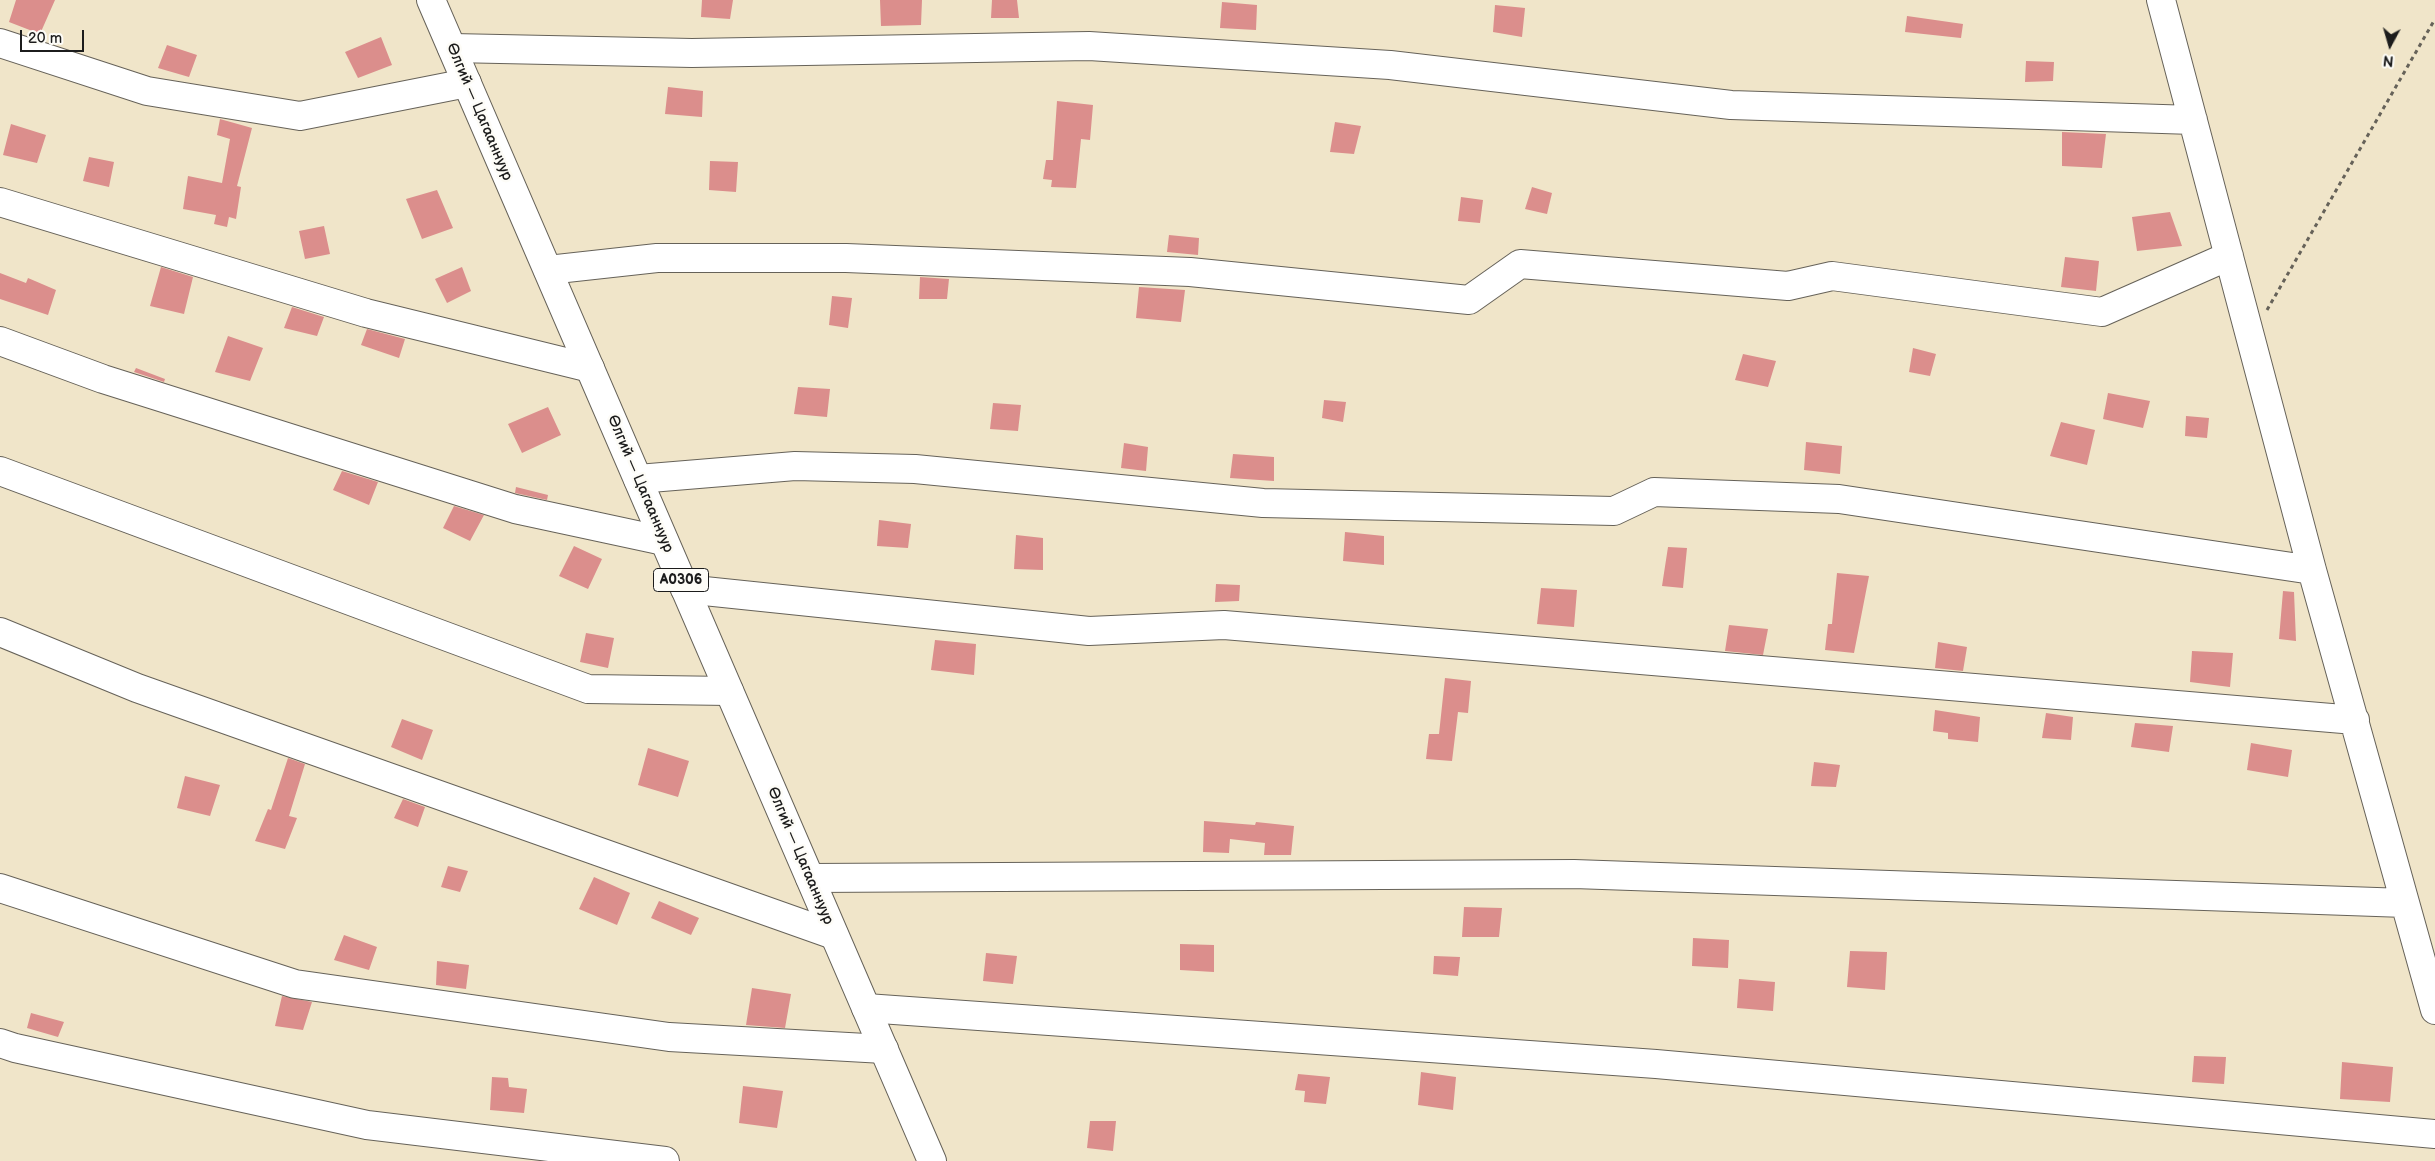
<!DOCTYPE html>
<meta charset="utf-8">
<style>
body{margin:0}
#map{position:relative;width:2435px;height:1161px;overflow:hidden;background:#f0e5c9;font-family:"Balsamiq Sans",sans-serif}
canvas{display:block}
.north{position:absolute;left:2365px;top:20px;width:50px;height:50px;-webkit-text-stroke:4px #fdfcf7;paint-order:stroke;rotate:186deg;font-size:14px;font-weight:700;line-height:20px;text-align:center;color:#1c1c1c}
.north::after{content:'';display:block;margin:auto;width:18px;height:22px;background:#1c1c1c;clip-path:polygon(50% 0,100% 100%,50% 72%,0 100%)}
.scale{position:absolute;left:20px;top:30px;width:64px;height:22px;box-sizing:border-box;border:2px solid #1c1c1c;border-top:0;padding-left:6px;font-size:15px;line-height:18px;white-space:nowrap;color:#1c1c1c;-webkit-text-stroke:4px #fdfcf7;paint-order:stroke}
</style>
<div id="map">
<canvas width="2435" height="1161"></canvas>
<div class="north">N</div>
<div class="scale">20 m</div>
</div>
<script>
const ctx = document.querySelector('canvas').getContext('2d');
ctx.lineJoin = 'round';
function paint(path, color) {
  ctx.fillStyle = color;
  ctx.fill(path, 'evenodd');
}
function shape(rows) {
  const path = new Path2D();
  for (const r of rows) {
    path.moveTo(r[0], r[1]);
    for (let i = 2; i < r.length; i += 2) path.lineTo(r[i], r[i + 1]);
  }
  return path;
}
function stroke(path, color, width, dash) {
  ctx.strokeStyle = color;
  ctx.lineWidth = width;
  ctx.lineCap = dash ? 'butt' : 'round';
  ctx.setLineDash(dash || []);
  ctx.stroke(path);
}
function write(font, color, halo, rows, align = 'center') {
  ctx.font = font + ' "Balsamiq Sans",sans-serif';
  ctx.lineWidth = 5;
  ctx.setLineDash([]);
  ctx.textBaseline = 'middle';
  ctx.strokeStyle = halo;
  ctx.fillStyle = color;
  for (const [text, x, y, turn = 0] of rows) {
    ctx.save();
    ctx.translate(x, y);
    ctx.rotate((+turn || 0) * Math.PI / 180);
    ctx.textAlign = isNaN(turn) ? turn : align;
    if (halo) ctx.strokeText(text, 0, 0);
    ctx.fillText(text, 0, 0);
    ctx.restore();
  }
}
const building = shape([
 [16,0,55,0,40,34,9,22],
 [702,0,733,0,730,19,701,17],
 [880,0,922,0,921,25,881,26],
 [992,0,1017,0,1019,18,991,18],
 [1222,2,1257,5,1256,30,1220,28],
 [1495,5,1525,8,1522,37,1493,32],
 [1907,16,1963,24,1961,38,1905,32],
 [381,37,392,65,358,78,345,52],
 [167,45,197,55,189,77,158,68],
 [2026,61,2054,62,2053,81,2025,82],
 [668,87,703,91,702,117,665,114],
 [1057,101,1093,105,1090,140,1081,139,1076,188,1051,187,1052,180,1043,179,1046,160,1053,160],
 [220,119,252,128,237,186,241,187,236,219,229,217,227,227,214,224,216,215,183,209,188,176,222,183,230,139,217,135],
 [1335,122,1361,126,1354,154,1330,152],
 [11,124,46,135,37,163,3,155],
 [2062,132,2106,134,2102,168,2062,166],
 [89,157,114,162,109,187,83,181],
 [710,161,738,162,736,192,709,190],
 [1532,187,1552,193,1547,214,1525,209],
 [437,190,453,228,422,239,406,199],
 [1461,197,1483,200,1480,223,1458,221],
 [2170,212,2182,246,2137,251,2132,217],
 [324,226,330,254,305,259,299,231],
 [1169,235,1199,238,1198,255,1167,252],
 [2065,257,2099,261,2096,291,2061,287],
 [161,267,193,277,184,314,150,306],
 [462,267,471,291,447,303,435,279],
 [0,273,26,283,28,278,56,290,48,315,0,299],
 [920,277,949,279,947,299,919,299],
 [1139,287,1185,290,1181,322,1136,318],
 [832,296,852,298,848,328,829,325],
 [292,307,324,317,317,336,284,328],
 [367,329,405,339,399,358,361,345],
 [228,336,263,348,250,381,215,372],
 [1913,348,1936,354,1930,376,1909,372],
 [1743,354,1776,361,1768,387,1735,380],
 [136,368,165,379,164,382,134,372],
 [798,387,830,389,827,417,794,414],
 [2108,393,2150,401,2143,428,2103,419],
 [1324,400,1346,402,1343,422,1322,418],
 [993,403,1021,405,1018,431,990,429],
 [548,407,561,435,522,453,508,424],
 [2186,416,2209,418,2207,438,2185,436],
 [2061,422,2095,430,2087,465,2050,456],
 [1806,442,1842,446,1840,474,1804,470],
 [1124,443,1148,447,1146,471,1121,468],
 [1233,454,1274,457,1274,481,1230,478],
 [342,471,378,482,369,505,333,490],
 [516,487,548,495,547,500,515,493],
 [454,506,484,515,470,541,443,528],
 [879,520,911,524,908,548,877,546],
 [1345,532,1384,536,1384,565,1343,561],
 [1016,535,1043,538,1043,570,1014,569],
 [574,546,602,559,588,589,559,576],
 [1668,547,1687,548,1683,588,1662,586],
 [1837,573,1869,576,1854,653,1825,650,1828,624,1832,624],
 [1216,584,1240,585,1239,601,1215,602],
 [1541,588,1577,590,1574,627,1537,624],
 [2283,591,2294,592,2296,641,2279,639],
 [1729,625,1768,629,1763,655,1725,651],
 [586,633,614,638,608,668,580,662],
 [935,640,976,644,974,675,931,670],
 [1938,642,1967,647,1963,671,1935,668],
 [2192,651,2233,653,2230,687,2190,682],
 [1445,678,1471,681,1468,713,1458,712,1452,761,1426,759,1429,734,1439,734],
 [1935,710,1980,717,1978,742,1948,739,1948,733,1933,731],
 [2046,713,2073,717,2071,740,2042,738],
 [402,719,433,730,422,760,391,747],
 [2135,723,2173,726,2169,752,2131,747],
 [2251,743,2292,750,2288,777,2247,770],
 [648,748,689,761,678,797,638,785],
 [288,758,305,764,289,816,297,818,285,849,255,841,268,809,271,810],
 [1814,762,1840,765,1836,787,1811,786],
 [185,776,220,785,210,816,177,808],
 [403,799,425,807,418,827,394,818],
 [1204,821,1255,825,1256,822,1294,826,1291,855,1264,855,1265,843,1230,839,1229,853,1203,852],
 [448,866,468,871,460,892,441,887],
 [594,877,630,893,617,925,579,909],
 [659,901,699,918,691,935,651,918],
 [1464,907,1502,908,1499,937,1462,937],
 [344,935,377,947,369,970,334,960],
 [1693,938,1729,940,1728,968,1692,966],
 [1180,944,1214,945,1214,972,1180,970],
 [1850,951,1887,952,1885,990,1847,987],
 [986,953,1017,956,1013,984,983,981],
 [1434,956,1460,957,1458,976,1433,974],
 [437,961,469,965,466,989,436,985],
 [1739,979,1775,982,1773,1011,1737,1008],
 [752,988,791,994,785,1028,746,1025],
 [282,996,312,1002,303,1030,275,1026],
 [31,1013,64,1022,58,1037,27,1028],
 [2194,1056,2226,1057,2224,1084,2192,1082],
 [2342,1062,2393,1067,2390,1102,2340,1099],
 [1421,1072,1456,1077,1453,1110,1418,1105],
 [1298,1074,1330,1077,1326,1104,1304,1102,1305,1091,1295,1090],
 [492,1077,508,1078,509,1087,527,1089,524,1113,490,1110],
 [743,1086,783,1091,777,1128,739,1123],
 [1090,1121,1116,1121,1113,1151,1087,1148]
]);
const path = shape([
 [2267,310,2435,19]
]);
const minor = shape([
 [2161,0,2312,570,2435,1010],
 [0,43,147,91,300,116,467,83],
 [452,48,692,53,1089,46,1390,65,1731,105,2193,120],
 [0,202,366,313,590,368],
 [548,270,657,258,846,258,1190,272,1469,300,1520,264,1788,286,1832,276,2102,312,2229,256],
 [0,341,103,379,515,509,664,541],
 [0,471,588,689,729,691],
 [638,479,795,466,915,469,1263,503,1614,511,1654,492,1839,499,2312,570],
 [685,589,1089,631,1224,625,2355,720],
 [0,632,137,688,834,935],
 [810,878,1574,874,2405,903],
 [0,888,295,984,669,1037,884,1049],
 [866,1008,1656,1064,2435,1134],
 [0,1043,15,1048,367,1125,665,1161]
]);
const highway = shape([
 [431,0,932,1161]
]);
const shields = [
 [681,580,55]
];
const shieldNames = [
 ["A0306",681,580]
];
const streetNames = [
 ["Өлгий — Цагааннуур",479,112,67],
 ["Өлгий — Цагааннуур",640,484,67],
 ["Өлгий — Цагааннуур",800,856,67]
];
paint(building, '#db8e8c');
stroke(minor, '#666259', 30);
stroke(highway, '#666259', 30);
stroke(path, '#666259', 3, [4, 4]);
stroke(minor, '#fff', 28);
stroke(highway, '#fff', 28);
for (const [x, y, w] of shields) {
  const box = new Path2D();
  box.roundRect(x - w / 2, y - 11.5, w, 23, 4);
  ctx.fillStyle = '#fdfcf7';
  ctx.fill(box);
  stroke(box, '#1c1c1c', 1);
}
write('bold 14px', '#1c1c1c', null, shieldNames);
write('15px', '#1c1c1c', '#fdfcf7', streetNames);
</script>
